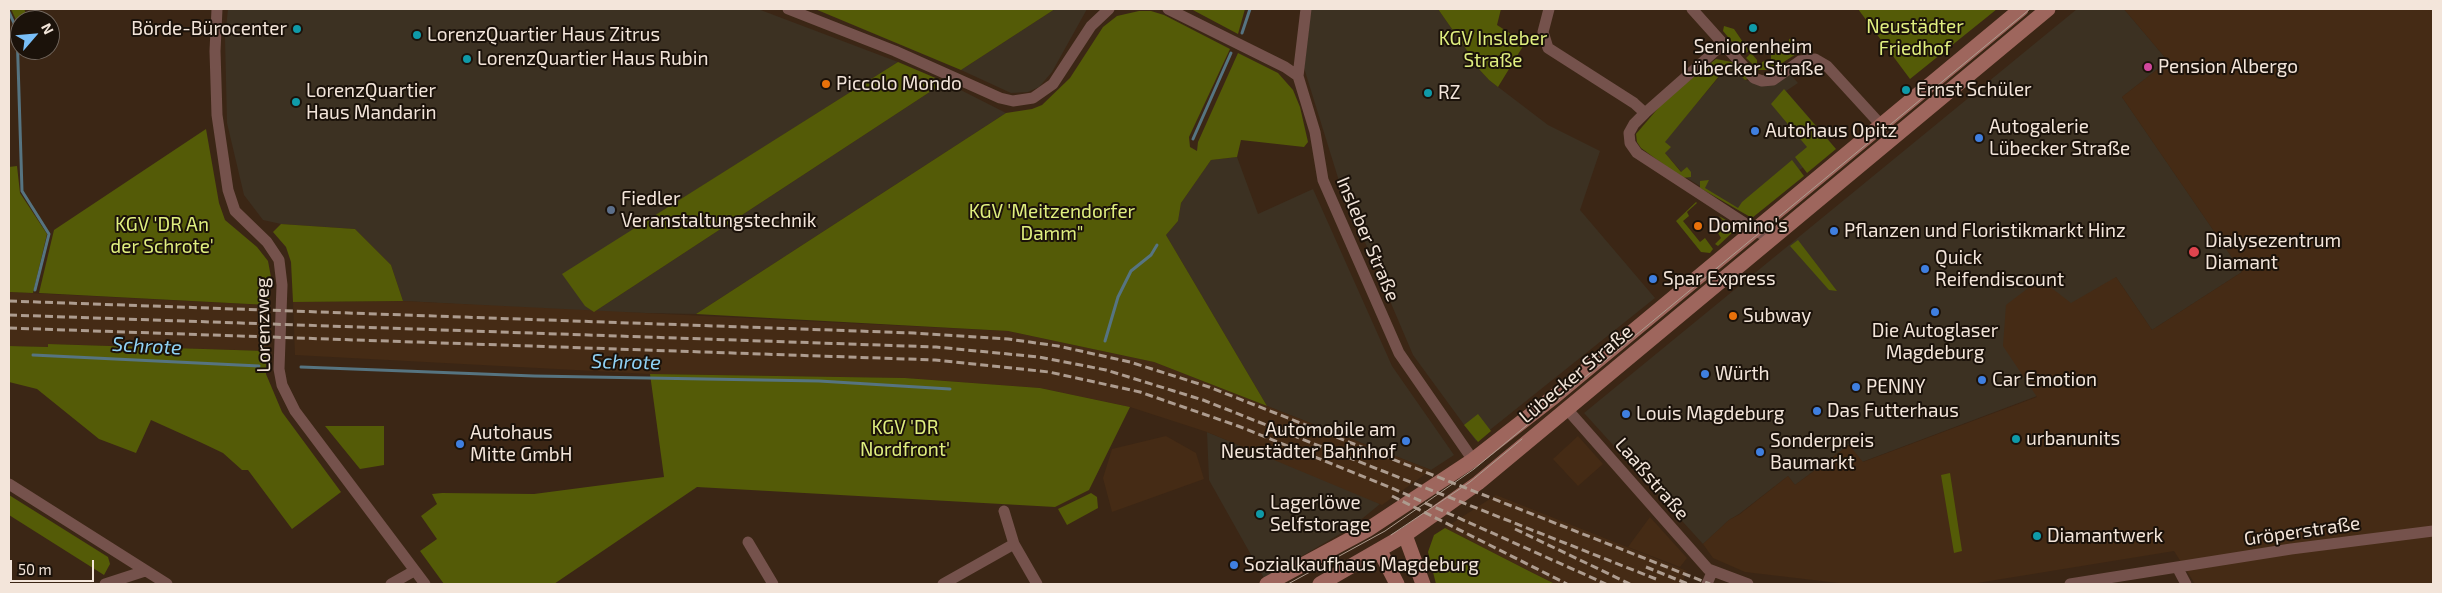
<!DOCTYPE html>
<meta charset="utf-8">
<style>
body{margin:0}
#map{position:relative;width:2442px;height:593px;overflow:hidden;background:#3b2615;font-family:"Exo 2",sans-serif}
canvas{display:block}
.frame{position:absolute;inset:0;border:10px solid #f3e5da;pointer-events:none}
.north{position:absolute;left:10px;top:10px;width:50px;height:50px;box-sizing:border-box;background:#1b120a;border:1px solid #71665d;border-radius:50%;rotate:63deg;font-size:14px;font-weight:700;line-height:20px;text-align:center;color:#f3e5da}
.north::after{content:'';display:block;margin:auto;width:18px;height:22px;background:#79bff8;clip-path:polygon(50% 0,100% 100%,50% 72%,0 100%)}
.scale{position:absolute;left:10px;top:560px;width:84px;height:22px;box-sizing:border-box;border:2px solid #f3e5da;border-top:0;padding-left:6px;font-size:15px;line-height:18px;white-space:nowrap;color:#f3e5da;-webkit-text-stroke:4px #1b120a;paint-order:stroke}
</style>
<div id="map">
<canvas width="2442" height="593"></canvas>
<div class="frame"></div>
<div class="north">N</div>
<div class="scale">50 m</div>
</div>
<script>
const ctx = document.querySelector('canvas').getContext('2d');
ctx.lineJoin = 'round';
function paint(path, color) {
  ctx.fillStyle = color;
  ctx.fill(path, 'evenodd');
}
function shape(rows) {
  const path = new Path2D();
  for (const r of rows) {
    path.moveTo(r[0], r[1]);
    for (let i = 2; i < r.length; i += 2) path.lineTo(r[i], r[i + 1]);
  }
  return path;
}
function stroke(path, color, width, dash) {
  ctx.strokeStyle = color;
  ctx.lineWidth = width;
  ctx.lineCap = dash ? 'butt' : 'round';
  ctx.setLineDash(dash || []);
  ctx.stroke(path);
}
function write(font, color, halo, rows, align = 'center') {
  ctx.font = font + ' "Exo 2",sans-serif';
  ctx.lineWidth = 4;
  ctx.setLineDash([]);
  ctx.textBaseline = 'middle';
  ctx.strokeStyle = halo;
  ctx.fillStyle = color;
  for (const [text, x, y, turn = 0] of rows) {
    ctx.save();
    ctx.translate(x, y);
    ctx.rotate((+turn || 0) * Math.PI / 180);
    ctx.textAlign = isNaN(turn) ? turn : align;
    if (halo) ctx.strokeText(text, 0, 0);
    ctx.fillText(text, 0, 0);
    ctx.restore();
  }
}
const commercial = shape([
 [228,9,758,9,898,62,650,219,594,312,945,82,1006,113,696,314,594,312,403,301,391,265,355,229,281,224,263,220,244,195,227,123,225,38],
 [1055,9,1087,9,1052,72,1039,87,1028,92,1011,93,961,70],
 [1311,9,1438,9,1468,52,1466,55,1489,80,1548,125,1600,151,1580,210,1655,298,1476,441,1413,355,1339,181,1304,68],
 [2077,9,2124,9,2168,61,2122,97,2242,272,2152,330,2116,277,2037,396,1862,462,1849,445,1795,485,1788,476,1739,514,1729,520,1703,544,1584,413],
 [1730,64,1745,80,1767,85,1790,74,1798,83,1786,91,1832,144,1745,214,1687,178,1665,153,1664,142],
 [1237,157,1258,214,1313,189,1392,366,1454,455,1431,470,1267,406,1166,235,1178,221,1181,203,1211,160],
 [1207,432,1361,494,1380,504,1352,527,1264,578,1209,480]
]);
const built = shape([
 [2124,9,2433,9,2433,584,2195,584,2174,551,1971,584,1847,584,1745,572,1713,558,1703,544,1729,520,1740,514,1788,476,1795,485,1849,445,1863,462,2037,397,2003,346,2006,305,2040,279,2071,303,2116,277,2152,330,2242,272,2122,97,2168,61],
 [9,292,268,305,266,351,49,344,48,347,9,346],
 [403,301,1008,331,1154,362,1431,470,1382,505,1207,432,1130,407,1040,388,905,378,650,374,295,355,293,302],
 [1166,436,1196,453,1204,479,1112,512,1103,478,1112,449],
 [1578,436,1603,464,1578,486,1553,459],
 [1496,495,1687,571,1682,584,1555,584,1445,528],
 [1650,517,1687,558,1680,567,1628,547]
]);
const green = shape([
 [11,9,24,9,29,20,20,20,19,33,17,22],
 [815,9,1055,9,961,70],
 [1191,9,1245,9,1238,34],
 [1438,9,1501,9,1497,25,1525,43,1498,87,1489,80,1466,55,1468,52],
 [1858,9,1997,9,1910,79],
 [1139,11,1151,11,1164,15,1230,49,1189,137,1190,147,1197,151,1198,142,1238,53,1278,73,1293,90,1300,107,1308,142,1304,147,1241,140,1237,157,1211,160,1181,203,1178,221,1166,235,1267,406,1154,362,1008,331,696,314,1006,113,1032,109,1042,105,1070,78,1103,27,1117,16],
 [1724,26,1734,29,1749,51,1743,55,1723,31],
 [1794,38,1795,42,1804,42,1801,51,1771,70,1759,70,1746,58,1751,53,1757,60,1757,66,1761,66,1762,62,1771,59,1771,55,1775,55,1776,51,1780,51,1780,47,1784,47,1785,44,1789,44,1789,39],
 [1716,59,1732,62,1748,79,1745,80,1729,64,1665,142,1671,147,1665,153,1681,172,1687,167,1691,172,1691,177,1682,178,1641,148,1637,142,1636,134,1666,99],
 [898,62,945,82,594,312,585,306,562,274],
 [1784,89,1836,149,1807,173,1795,157,1807,147,1771,104],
 [206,129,219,203,225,220,257,247,268,261,271,277,268,305,39,293,54,230],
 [1792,160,1804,176,1752,218,1700,188,1700,181,1709,180,1705,188,1738,208,1742,202],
 [17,166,20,193,47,234,33,293,9,292,9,167],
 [1696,202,1697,203,1687,212,1689,216,1683,221,1700,242,1705,238,1713,249,1710,253,1701,252,1676,221],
 [1719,216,1731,223,1735,230,1718,246,1715,244,1721,238,1718,233,1727,225],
 [281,224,355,229,391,265,403,301,293,302,291,262,286,247,273,232],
 [1798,240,1837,291,1829,290,1790,246],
 [48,344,266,351,266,374,282,412,341,492,292,529,248,470,242,470,223,453,202,443,151,420,136,453,99,439,37,389,9,382,9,346,48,347],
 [650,374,905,378,1040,388,1130,407,1089,490,1055,507,697,487,554,584,444,584,420,551,437,539,421,516,437,504,432,494,442,493,534,494,664,477],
 [1478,414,1491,431,1478,442,1464,425],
 [325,426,384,426,384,465,360,469],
 [1950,473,1962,551,1954,553,1941,475],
 [1091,493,1097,497,1098,508,1067,525,1058,509],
 [9,495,108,557,110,564,104,575,9,515],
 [1445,528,1529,571,1555,584,1436,584,1428,552,1434,535]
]);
const stream = shape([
 [9,12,17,30,22,191,49,234,35,290],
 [1242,33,1250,9],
 [1193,139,1231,53],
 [1105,341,1118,297,1131,271,1151,255,1157,245],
 [33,355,259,366],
 [301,367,534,376,819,381,950,389]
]);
const street = shape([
 [217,9,215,51,217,115,228,190,235,211,267,242,279,260,282,285,279,369,282,385,295,411,425,584],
 [788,9,895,51,1000,98,1013,101,1033,98,1053,84,1091,26,1109,9],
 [1168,9,1285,67,1298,76],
 [1306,9,1298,76,1315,132,1323,180,1399,353,1473,460],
 [1549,9,1543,32,1548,48,1634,103,1645,113,1634,124,1629,133,1630,143,1637,153,1769,239],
 [1692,9,1754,78,1762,81,1773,80,1800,61,1815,59,1827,66,1881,125],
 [1645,113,1722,45],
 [1566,408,1708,569,1748,584],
 [9,484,167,584],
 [1004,511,1014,544,1037,584],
 [748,542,773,584],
 [2177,567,2186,584],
 [105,584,145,571],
 [391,584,414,571],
 [943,584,1014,544],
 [1707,584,1712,572],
 [2070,584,2291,549,2433,531]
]);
const secondary = shape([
 [1405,535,1423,584],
 [1380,551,1397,584],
 [1267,584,1367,530,1473,460,1555,396,2021,9],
 [1320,584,1405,535,1478,483,2048,9]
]);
const tram = shape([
 [1391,535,1470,482,1522,439],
 [1288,584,1385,531,1474,469,2030,9]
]);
const rail = shape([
 [9,301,914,333,1008,339,1058,346,1130,362,1209,387,1710,584],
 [9,315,936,347,1039,357,1106,370,1203,400,1656,579],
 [9,328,935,360,1049,372,1140,392,1238,426,1394,489,1606,584],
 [1392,496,1567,584],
 [1515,529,1630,584],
 [1646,567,1688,584]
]);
const markers = [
 [1753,28,5,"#0f9aa8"],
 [297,29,5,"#0f9aa8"],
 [417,35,5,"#0f9aa8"],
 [467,59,5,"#0f9aa8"],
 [2148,67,5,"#d1479c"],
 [826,84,5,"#e8710a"],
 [1906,90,5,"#0f9aa8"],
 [1428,93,5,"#0f9aa8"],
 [296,102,5,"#0f9aa8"],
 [1755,131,5,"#3f7fe0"],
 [1979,138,5,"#3f7fe0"],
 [611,210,5,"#5c6f8a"],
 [1698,226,5,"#e8710a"],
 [1834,231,5,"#3f7fe0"],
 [2194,252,6,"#e0444e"],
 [1925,269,5,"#3f7fe0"],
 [1653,279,5,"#3f7fe0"],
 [1935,312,5,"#3f7fe0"],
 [1733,316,5,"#e8710a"],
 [1705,374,5,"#3f7fe0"],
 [1982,380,5,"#3f7fe0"],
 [1856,387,5,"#3f7fe0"],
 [1817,411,5,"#3f7fe0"],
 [1626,414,5,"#3f7fe0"],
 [2016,439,5,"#0f9aa8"],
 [1406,441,5,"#3f7fe0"],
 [460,444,5,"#3f7fe0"],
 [1760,452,5,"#3f7fe0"],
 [1260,514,5,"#0f9aa8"],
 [2037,536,5,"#0f9aa8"],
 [1234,565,5,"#3f7fe0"]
];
const parkNames = [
 ["Neustädter",1915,27],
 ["Friedhof",1915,49],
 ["KGV Insleber",1493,39],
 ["Straße",1493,61],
 ["KGV 'Meitzendorfer",1052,212],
 ["Damm\"",1052,234],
 ["KGV 'DR An",162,225],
 ["der Schrote'",162,247],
 ["KGV 'DR",905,428],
 ["Nordfront'",905,450]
];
const poiNames = [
 ["Börde-Bürocenter",287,29,"right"],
 ["LorenzQuartier Haus Zitrus",427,35],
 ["Seniorenheim",1753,47,"center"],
 ["Lübecker Straße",1753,69,"center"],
 ["LorenzQuartier Haus Rubin",477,59],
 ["Pension Albergo",2158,67],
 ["Piccolo Mondo",836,84],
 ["Ernst Schüler",1916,90],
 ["LorenzQuartier",306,91],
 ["Haus Mandarin",306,113],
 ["RZ",1438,93],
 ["Autogalerie",1989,127],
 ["Lübecker Straße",1989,149],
 ["Autohaus Opitz",1765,131],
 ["Fiedler",621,199],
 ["Veranstaltungstechnik",621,221],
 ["Domino's",1708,226],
 ["Pflanzen und Floristikmarkt Hinz",1844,231],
 ["Dialysezentrum",2205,241],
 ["Diamant",2205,263],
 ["Quick",1935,258],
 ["Reifendiscount",1935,280],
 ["Spar Express",1663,279],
 ["Subway",1743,316],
 ["Die Autoglaser",1935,331,"center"],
 ["Magdeburg",1935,353,"center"],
 ["Würth",1715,374],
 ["Car Emotion",1992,380],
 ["PENNY",1866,387],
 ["Das Futterhaus",1827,411],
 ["Louis Magdeburg",1636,414],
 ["Automobile am",1396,430,"right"],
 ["Neustädter Bahnhof",1396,452,"right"],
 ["Autohaus",470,433],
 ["Mitte GmbH",470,455],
 ["urbanunits",2026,439],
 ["Sonderpreis",1770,441],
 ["Baumarkt",1770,463],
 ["Lagerlöwe",1270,503],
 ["Selfstorage",1270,525],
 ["Diamantwerk",2047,536],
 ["Sozialkaufhaus Magdeburg",1244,565]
];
const streetNames = [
 ["Insleber Straße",1368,239,67],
 ["Lorenzweg",263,325,-91],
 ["Lübecker Straße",1576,374,-40],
 ["Laaßstraße",1652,479,49],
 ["Gröperstraße",2302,531,-8]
];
const waterNames = [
 ["Schrote",147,346,3],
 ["Schrote",626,362,1]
];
paint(commercial, '#3c3122');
paint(built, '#452b15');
paint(green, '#545b07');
stroke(stream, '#567481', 3);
stroke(street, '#75524c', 11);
stroke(secondary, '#9e665d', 15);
stroke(tram, '#ad9c8f', 1);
stroke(rail, '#ad9c8f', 3, [8, 4]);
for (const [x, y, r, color] of markers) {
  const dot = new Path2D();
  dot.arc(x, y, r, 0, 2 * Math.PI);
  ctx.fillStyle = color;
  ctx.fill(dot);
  stroke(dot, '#1b120a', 2);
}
write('19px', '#e0ef7f', '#1b120a', parkNames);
write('19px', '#f3e5da', '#1b120a', poiNames, 'left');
write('19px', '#f3e5da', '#1b120a', streetNames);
write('italic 20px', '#8fd1f4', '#1b120a', waterNames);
</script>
